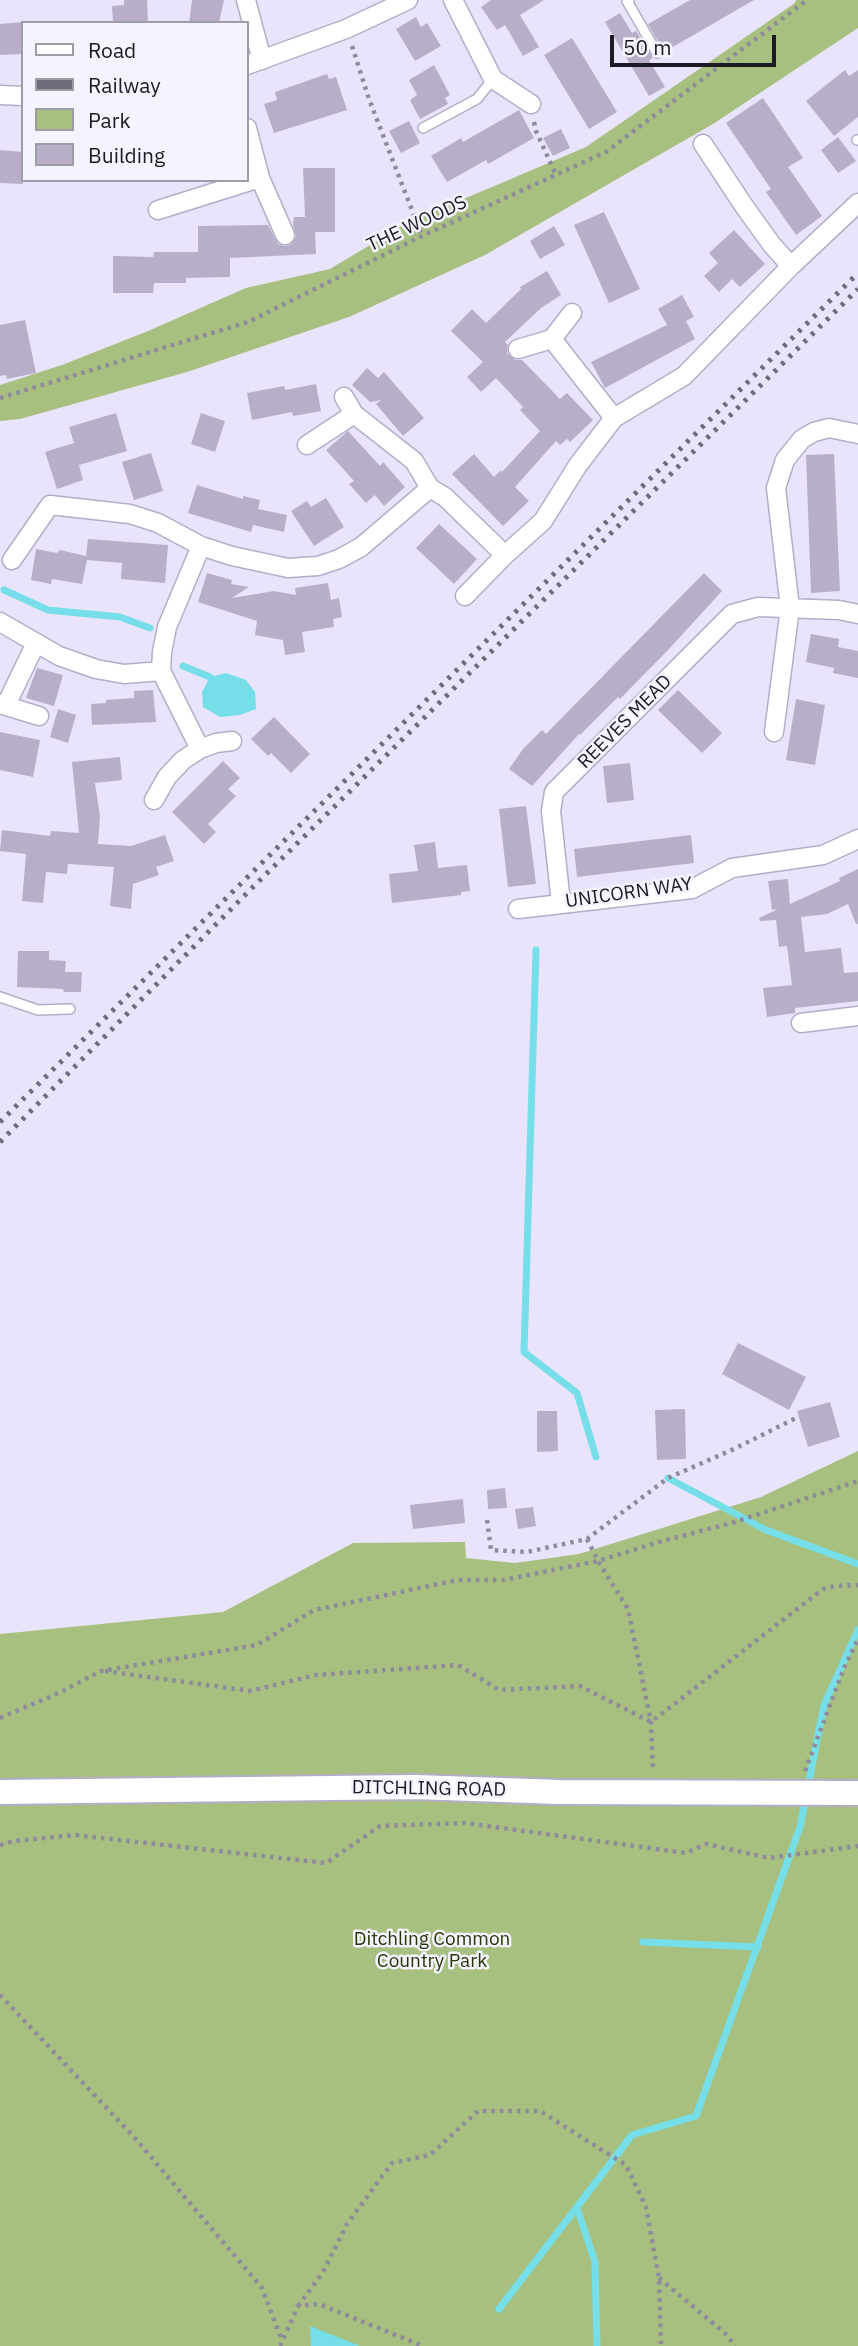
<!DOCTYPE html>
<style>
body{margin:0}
#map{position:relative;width:858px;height:2346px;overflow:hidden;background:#e9e4fb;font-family:"IBM Plex Sans",sans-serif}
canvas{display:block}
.legend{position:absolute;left:21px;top:21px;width:228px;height:161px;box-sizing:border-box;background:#f5f3ff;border:2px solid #9e9ca7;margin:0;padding:9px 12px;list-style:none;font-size:21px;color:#1c1a23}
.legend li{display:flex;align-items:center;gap:14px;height:35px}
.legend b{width:35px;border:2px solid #9e9ca7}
.scale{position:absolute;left:610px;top:35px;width:166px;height:32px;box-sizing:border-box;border:4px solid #1c1a23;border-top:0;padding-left:9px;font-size:21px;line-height:24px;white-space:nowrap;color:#1c1a23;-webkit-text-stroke:5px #f5f3ff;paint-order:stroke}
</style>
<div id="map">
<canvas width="858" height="2346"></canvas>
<ul class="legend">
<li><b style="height:9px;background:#fff"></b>Road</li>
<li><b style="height:9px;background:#6f6b7a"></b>Railway</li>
<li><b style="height:19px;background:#a7c07f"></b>Park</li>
<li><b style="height:19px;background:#b9aec8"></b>Building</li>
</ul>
<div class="scale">50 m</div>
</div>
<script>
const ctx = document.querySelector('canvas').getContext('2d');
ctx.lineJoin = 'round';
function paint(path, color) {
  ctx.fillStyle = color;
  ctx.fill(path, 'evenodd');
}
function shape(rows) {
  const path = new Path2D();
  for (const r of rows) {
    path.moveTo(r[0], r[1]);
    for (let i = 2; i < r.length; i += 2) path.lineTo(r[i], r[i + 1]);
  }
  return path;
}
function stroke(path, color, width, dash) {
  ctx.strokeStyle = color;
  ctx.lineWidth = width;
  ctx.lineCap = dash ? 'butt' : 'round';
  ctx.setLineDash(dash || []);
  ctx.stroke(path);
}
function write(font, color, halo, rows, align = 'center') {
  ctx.font = font + ' "IBM Plex Sans",sans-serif';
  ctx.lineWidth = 5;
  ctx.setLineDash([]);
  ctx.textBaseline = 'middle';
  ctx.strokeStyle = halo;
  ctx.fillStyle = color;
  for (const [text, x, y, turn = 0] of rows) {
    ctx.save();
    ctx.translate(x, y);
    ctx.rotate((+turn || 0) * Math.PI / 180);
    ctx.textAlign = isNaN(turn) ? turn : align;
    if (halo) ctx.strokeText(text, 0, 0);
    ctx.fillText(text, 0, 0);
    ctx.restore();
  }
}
const green = shape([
 [796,0,858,0,858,28,713,124,485,255,349,317,187,372,20,419,0,421,0,385,62,365,148,331,246,288,330,269,405,224,586,147,795,3],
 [858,1451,858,2346,0,2346,0,1634,223,1612,353,1543,465,1542,466,1558,515,1563,579,1554,761,1497]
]);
const water = shape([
 [226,673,246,680,255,692,256,709,240,715,220,717,203,707,202,692,210,677],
 [310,2326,360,2346,311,2346]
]);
const stream = shape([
 [4,590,48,610,120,617,150,628],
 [183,666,210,677],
 [536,950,524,1352,577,1393,596,1457],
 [668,1478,766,1530,858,1564],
 [643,1942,758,1947],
 [577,2208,595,2262,597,2346],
 [499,2309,632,2135,696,2116,800,1827,824,1705,858,1630]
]);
const building = shape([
 [124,0,147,0,148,23,113,23,112,6,124,5],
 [192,0,224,0,219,23,189,23],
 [491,0,544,0,520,15,539,47,523,56,505,25,497,30,481,7],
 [690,0,754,0,664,52,648,24],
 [620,13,632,33,636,31,653,58,649,60,665,87,649,96,605,22],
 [416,17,421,27,427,23,441,46,415,61,396,29],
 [23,22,23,54,0,55,0,24],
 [572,38,617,112,589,129,544,55],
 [434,65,450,95,445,98,448,104,420,119,410,100,417,95,409,80],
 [845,70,849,76,858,70,858,117,834,136,806,101],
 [327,74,329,79,336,77,347,110,274,133,264,104,277,100,275,92],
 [763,98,803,158,788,167,822,216,796,235,766,192,771,189,726,123],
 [519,110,534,138,488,164,486,160,447,182,431,156,461,138,463,142],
 [409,121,420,143,401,153,389,131],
 [561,129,570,148,553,156,543,138],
 [838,137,856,161,838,173,821,150],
 [0,150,23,152,23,184,0,183],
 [303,168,335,168,335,232,315,232,316,254,230,258,230,277,186,278,186,283,154,283,153,293,113,293,113,256,153,257,154,252,198,252,198,226,268,225,278,244,284,246,290,245,296,237,293,224,294,217,305,217],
 [604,212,640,289,609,303,574,225],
 [554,226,565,245,540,259,530,241],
 [734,230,765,264,740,287,732,279,719,292,704,276,718,263,709,253],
 [547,271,561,295,541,308,505,342,508,345,507,353,515,360,522,360,560,399,567,393,593,420,570,442,567,439,560,445,556,441,515,487,529,501,503,526,452,474,474,454,494,477,501,470,502,472,540,431,520,410,523,407,496,378,481,392,467,377,483,362,451,331,472,309,486,323,521,289,520,287],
 [682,295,694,317,686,321,695,339,605,388,591,362,667,325,658,309],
 [25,320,36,373,7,379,6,375,0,376,0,325],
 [367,368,378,378,384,372,424,418,403,436,376,404,381,400,370,402,352,385],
 [316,384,321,411,293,416,292,412,252,420,247,393,284,386,285,390],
 [116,413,127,451,79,465,83,480,57,489,45,452,74,443,69,427],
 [201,413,225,421,215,452,191,444],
 [348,431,380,466,383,462,405,487,384,506,375,495,366,503,349,484,354,481,326,450],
 [151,453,163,491,134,500,122,462],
 [834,454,840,591,811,593,806,455],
 [197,485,243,499,243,496,260,500,258,509,287,515,284,532,253,525,251,532,188,513],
 [326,498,344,527,314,546,291,511,307,501,311,507],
 [439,524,477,559,454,584,416,548],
 [88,539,168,545,165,583,121,579,122,563,87,560,82,584,52,579,51,584,31,580,36,549,57,553,60,550,86,556],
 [207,573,232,580,231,584,249,587,232,598,274,591,296,595,295,588,328,583,331,600,339,598,342,617,333,619,334,627,302,632,305,652,285,655,283,640,255,635,257,621,198,602],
 [704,573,722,591,669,649,620,699,618,697,580,735,579,734,532,786,509,769,523,749,542,730,546,734],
 [811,634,839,639,838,647,858,651,858,678,833,673,834,668,806,662],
 [37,668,63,675,54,706,26,698],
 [153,690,156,722,92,725,91,704,106,703,106,700,134,698,134,691],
 [678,690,722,733,702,753,658,710],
 [796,699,825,705,815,765,786,760],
 [58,709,76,715,68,743,50,737],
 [274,717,310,754,291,773,271,753,268,756,251,739],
 [0,732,40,740,33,777,0,770],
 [120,757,122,780,95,783,100,816,98,844,131,846,165,835,174,861,156,867,159,875,133,884,131,909,110,906,114,867,68,864,67,874,46,872,43,903,22,901,26,854,0,851,2,830,50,836,51,831,79,833,72,762],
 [223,761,240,778,228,789,236,796,208,824,216,832,204,844,172,812],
 [630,763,634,800,607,803,603,766],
 [526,806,536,884,508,887,499,809],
 [691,835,694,863,577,877,574,849],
 [435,842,438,868,467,865,470,891,461,892,461,895,392,903,389,874,418,871,414,845],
 [858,869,858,924,856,924,848,904,827,914,801,917,805,952,841,948,844,973,858,972,858,1001,795,1008,795,1013,767,1017,763,988,792,985,787,946,779,947,776,920,760,921,759,918,778,909,772,910,768,881,788,879,790,904,840,881,839,878],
 [18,951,49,951,49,960,66,961,65,972,82,972,81,992,64,992,63,989,17,987],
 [738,1343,806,1377,789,1410,722,1374],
 [830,1402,840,1437,808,1447,797,1411],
 [685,1409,686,1459,657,1460,655,1410],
 [537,1411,557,1411,558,1451,537,1452],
 [505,1488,507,1508,488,1509,487,1490],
 [463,1499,465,1523,413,1529,410,1505],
 [533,1507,536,1526,518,1529,515,1509]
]);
const path = shape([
 [352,46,369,99,422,236],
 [534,122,536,131,556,175],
 [0,398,248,322,422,236,606,152,807,0],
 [487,1520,491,1550,527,1552,587,1539,668,1478,734,1449,796,1418],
 [587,1539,598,1561,628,1609,651,1722,653,1771],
 [105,1671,250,1691,316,1675,458,1665,499,1690,580,1686,651,1722,823,1589,835,1586,858,1585],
 [0,1718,61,1692,101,1671,257,1645,314,1610,458,1580,503,1580,598,1561,659,1542,735,1522,858,1481],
 [805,1771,844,1668,858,1639],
 [0,1845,14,1841,75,1835,326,1863,380,1826,465,1823,686,1853,706,1844,769,1858,858,1846],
 [0,1995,134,2137,262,2288,282,2341],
 [659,2278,727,2335,735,2346],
 [298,2306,323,2272,347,2224,392,2163,430,2155,478,2111,540,2111,626,2165,646,2207,659,2278,661,2346],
 [280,2346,298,2306,319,2304,423,2346]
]);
const service = shape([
 [629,0,627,1,657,53],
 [423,128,477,99,493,79],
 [857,140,858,140],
 [0,997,38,1010,70,1009]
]);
const minor = shape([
 [246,0,262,60],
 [453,0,493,79,531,104],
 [247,65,346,29,408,0],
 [0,95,23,96],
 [247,128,260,178,285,235],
 [703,144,744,206,772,245,791,266],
 [158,210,260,178],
 [572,313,552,339,614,418],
 [518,349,552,339],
 [344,397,354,414,414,461,430,488],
 [307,445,354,414],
 [12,560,50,505,130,514,158,523,201,546],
 [465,596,505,555],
 [0,622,59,656,96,669,124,674,161,671,162,652,167,627,201,546,232,556,288,568,318,566,339,559,361,547,430,488,445,497,505,555,543,521,578,465,614,418,684,376,791,266,858,203],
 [161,671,200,749],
 [0,704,39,716],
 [6,705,36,643],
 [774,732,790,608,776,488,785,460,802,439,814,432,829,428,858,434],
 [154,800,167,777,183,760,200,749,216,743,232,741],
 [561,903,551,811,554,792,732,614,758,607,839,610,858,614],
 [518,909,692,889,732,868,823,855,858,839],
 [801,1023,858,1016]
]);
const secondary = shape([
 [0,1792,415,1787,559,1792,858,1793]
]);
const rail = shape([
 [0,1122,858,273],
 [0,1142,248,892,858,289]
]);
const streetNames = [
 ["THE WOODS",417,224,-25],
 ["REEVES MEAD",625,722,-45],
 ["UNICORN WAY",629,893,-8],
 ["DITCHLING ROAD",429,1789,1]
];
const parkNames = [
 ["Ditchling Common",432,1940],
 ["Country Park",432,1962]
];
paint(green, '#a7c07f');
paint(water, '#76dee8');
stroke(stream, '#76dee8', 7);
paint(building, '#b9aec8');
stroke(service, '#b3aec8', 12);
stroke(minor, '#b3aec8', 21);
stroke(secondary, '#b3aec8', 28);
stroke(path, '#8e8b9c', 4.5, [3.5, 5]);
stroke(service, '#fff', 9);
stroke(minor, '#fff', 18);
stroke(secondary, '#fff', 24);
stroke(rail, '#6f6b7a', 5, [3.5, 7]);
write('19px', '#1c1a23', '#f5f3ff', streetNames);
write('19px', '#273702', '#f5f3ff', parkNames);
</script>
